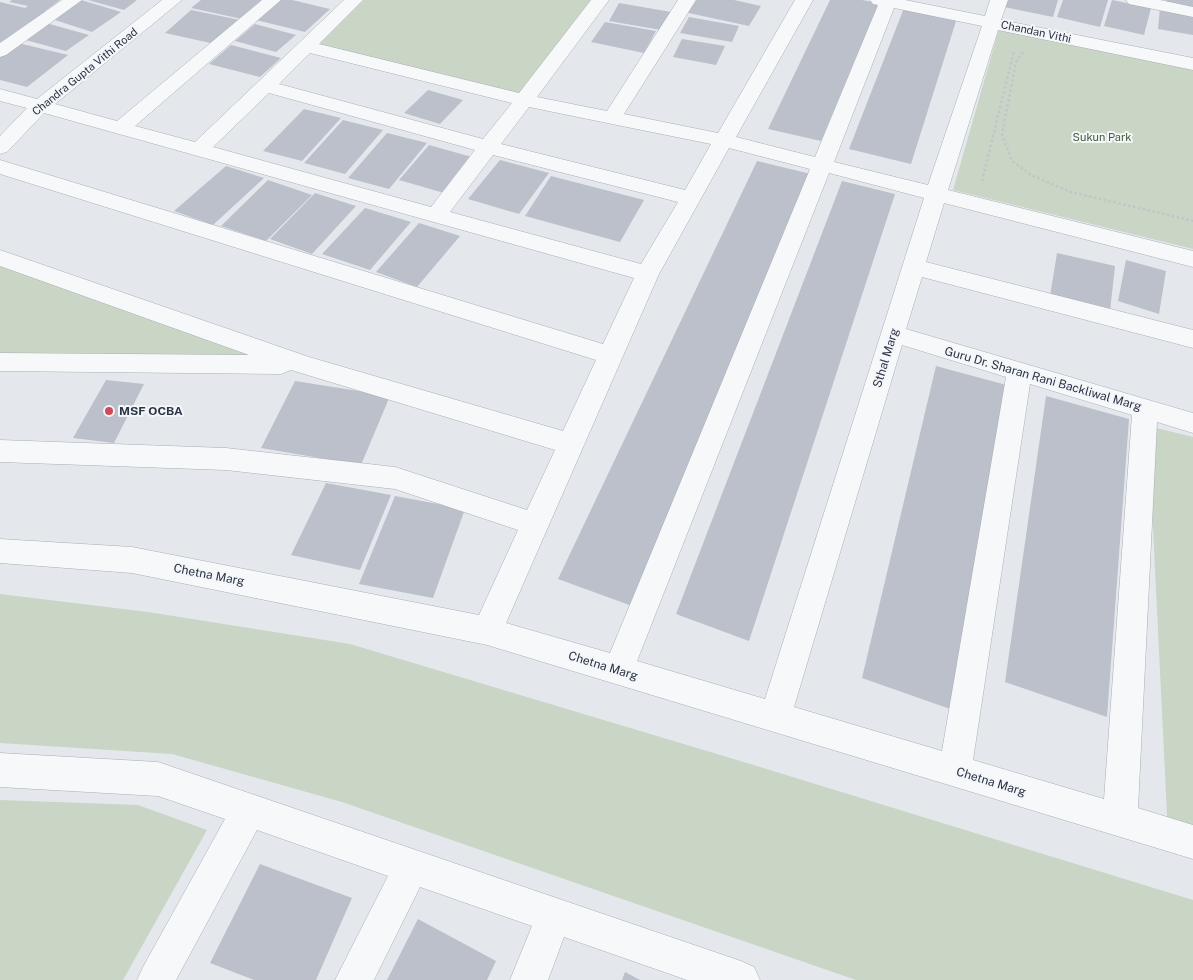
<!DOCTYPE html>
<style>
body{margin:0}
canvas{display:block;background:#e4e7ec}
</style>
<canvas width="1193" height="980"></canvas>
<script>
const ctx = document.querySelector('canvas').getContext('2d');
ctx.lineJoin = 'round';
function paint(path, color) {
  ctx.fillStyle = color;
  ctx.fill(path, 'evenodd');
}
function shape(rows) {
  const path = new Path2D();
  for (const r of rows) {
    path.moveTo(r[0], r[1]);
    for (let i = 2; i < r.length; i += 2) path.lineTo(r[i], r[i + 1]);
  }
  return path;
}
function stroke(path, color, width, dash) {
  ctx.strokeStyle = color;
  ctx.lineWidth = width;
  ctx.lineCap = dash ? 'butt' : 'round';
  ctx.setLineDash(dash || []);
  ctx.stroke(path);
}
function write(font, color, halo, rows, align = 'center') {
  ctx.font = font + ' "Public Sans",sans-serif';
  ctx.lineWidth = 4;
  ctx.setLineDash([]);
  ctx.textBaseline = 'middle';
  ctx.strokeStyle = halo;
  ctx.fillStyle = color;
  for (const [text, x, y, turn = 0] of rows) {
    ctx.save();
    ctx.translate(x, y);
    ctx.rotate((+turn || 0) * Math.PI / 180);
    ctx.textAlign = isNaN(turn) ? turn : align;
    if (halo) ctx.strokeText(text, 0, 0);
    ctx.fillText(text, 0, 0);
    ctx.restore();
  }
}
const green = shape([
 [354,0,600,0,524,100,306,46],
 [999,29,1193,68,1193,249,953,190],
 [0,258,303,365,0,362],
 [1148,426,1193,437,1193,842,1168,835],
 [0,594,148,612,350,644,747,763,1193,900,1193,980,856,980,342,802,172,754,0,743],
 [0,800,138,805,207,830,123,980,0,980]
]);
const building = shape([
 [12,0,60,0,45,11,51,13,0,44,0,2,25,8,28,6,9,2],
 [81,0,121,12,92,32,52,19],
 [88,0,137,0,124,10],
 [201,0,264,0,242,19,191,8],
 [280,0,292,0,330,9,305,32,256,20],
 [693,0,734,0,761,6,749,26,684,12],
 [830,0,862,0,879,3,821,141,768,129],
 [1006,0,1058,0,1053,17,1004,7],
 [1063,0,1108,0,1100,27,1057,17],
 [1112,0,1151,8,1144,35,1104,26],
 [1166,0,1193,0,1193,7,1166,2],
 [619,3,671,12,661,30,609,21],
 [1160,7,1193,13,1193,35,1158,29],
 [904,8,957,18,911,164,849,149],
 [191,10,240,20,215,44,165,33],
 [689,17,739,26,732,42,680,33],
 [605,22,656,31,644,53,591,42],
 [46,23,89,35,66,51,22,39],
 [255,24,296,35,276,52,235,41],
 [682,39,725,46,716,65,673,57],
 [18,43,68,55,27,87,0,80,0,56],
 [231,45,281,58,260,77,209,64],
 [428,90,463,100,440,124,404,113],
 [304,109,341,118,302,161,263,151],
 [343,120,383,130,345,174,304,163],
 [387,133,427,143,389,189,348,178],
 [429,145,472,157,444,193,399,180],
 [500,160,549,173,519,214,468,199],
 [757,161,811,174,632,606,558,579],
 [226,166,264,178,213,225,174,211],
 [551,176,644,200,620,242,525,216],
 [268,180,312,195,266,241,221,226],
 [842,181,895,194,749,641,676,614],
 [315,193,356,206,312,254,270,239],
 [365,208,411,222,370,270,322,254],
 [419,223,460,236,417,287,376,272],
 [1057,253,1115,266,1110,311,1050,296],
 [1126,260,1166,271,1159,314,1118,301],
 [936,366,1010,386,953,710,862,678],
 [106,380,144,384,114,443,73,438],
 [295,381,390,396,361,465,261,448],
 [1046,396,1129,419,1107,717,1005,682],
 [326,483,391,495,360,570,291,555],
 [395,496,465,509,433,598,359,584],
 [260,864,352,898,316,980,254,980,210,963],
 [418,919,496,961,487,980,387,980],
 [625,972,640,980,622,980]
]);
const path = shape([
 [1023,52,1016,62,1002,134,1012,161,1031,175,1071,192,1193,221],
 [982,181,1014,51]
]);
const minor = shape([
 [62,0,82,0,6,55,0,57,0,43,62,0],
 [162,0,182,0,55,104,117,121,262,0,281,0,135,126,195,142,344,0,363,0,319,44,519,93,591,0,609,0,537,97,607,111,678,0,696,0,624,114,718,133,795,0,813,0,736,137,815,157,878,5,873,4,870,0,905,0,985,16,990,0,1008,0,1001,20,1193,58,1193,70,998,30,948,190,1193,251,1193,267,944,203,926,262,1193,330,1193,348,922,277,906,329,1193,413,1193,433,1157,422,1138,808,1193,825,1193,859,487,645,132,573,0,563,0,539,132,547,479,615,518,530,395,489,226,470,0,462,0,440,226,448,395,467,527,510,555,450,291,370,281,374,0,371,0,353,249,355,0,266,0,250,309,357,563,431,596,360,0,174,0,160,603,344,634,278,44,113,7,152,0,154,0,136,27,108,0,101,0,89,37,99,162,0],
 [894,8,982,26,928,185,834,162,894,8],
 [310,53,512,103,483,139,279,84,310,53],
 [269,93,475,150,431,207,213,147,269,93],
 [529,107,612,124,711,144,685,190,501,144,529,107],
 [729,148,810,169,610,653,506,623,659,274,729,148],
 [493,155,678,202,641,264,450,212,493,155],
 [829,173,924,198,765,699,637,661,829,173],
 [902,345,1006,377,942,751,794,707,902,345],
 [1030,384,1132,415,1104,799,973,760,1030,384],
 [1126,0,1160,0,1193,7,1193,17,1129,4,1126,0],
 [0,753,158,762,741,961,754,967,760,980,687,980,564,937,548,980,510,980,532,926,420,887,374,980,335,980,388,876,257,830,176,980,137,980,143,967,225,819,158,796,0,787,0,753]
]);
const markers = [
 [109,411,5,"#d1495b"]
];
const farStreetnames = [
 ["Chandan Vithi",1036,32,12],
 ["Chandra Gupta Vithi Road",85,72,-39]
];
const farParknames = [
 ["Sukun Park",1102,138]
];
const streetNames = [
 ["Sthal Marg",886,358,-73],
 ["Guru Dr. Sharan Rani Backliwal Marg",1043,379,16],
 ["Chetna Marg",209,575,11],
 ["Chetna Marg",603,666,17],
 ["Chetna Marg",991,782,17]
];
const poiNames = [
 ["MSF OCBA",119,411]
];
paint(green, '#c9d6c5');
paint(building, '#bbc0ca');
stroke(minor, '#a9aeb7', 1);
stroke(path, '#c2c5cb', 2.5, [2.5, 2.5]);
paint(minor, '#f7f8fa');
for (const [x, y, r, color] of markers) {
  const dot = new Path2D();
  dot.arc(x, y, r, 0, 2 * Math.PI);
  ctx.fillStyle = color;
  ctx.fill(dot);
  stroke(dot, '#f4f6f9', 2);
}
write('11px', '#2b3445', '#f4f6f9', farStreetnames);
write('11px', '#3f6138', '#f4f6f9', farParknames);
write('12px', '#2b3445', '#f4f6f9', streetNames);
write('bold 12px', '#2b3445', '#f4f6f9', poiNames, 'left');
</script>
